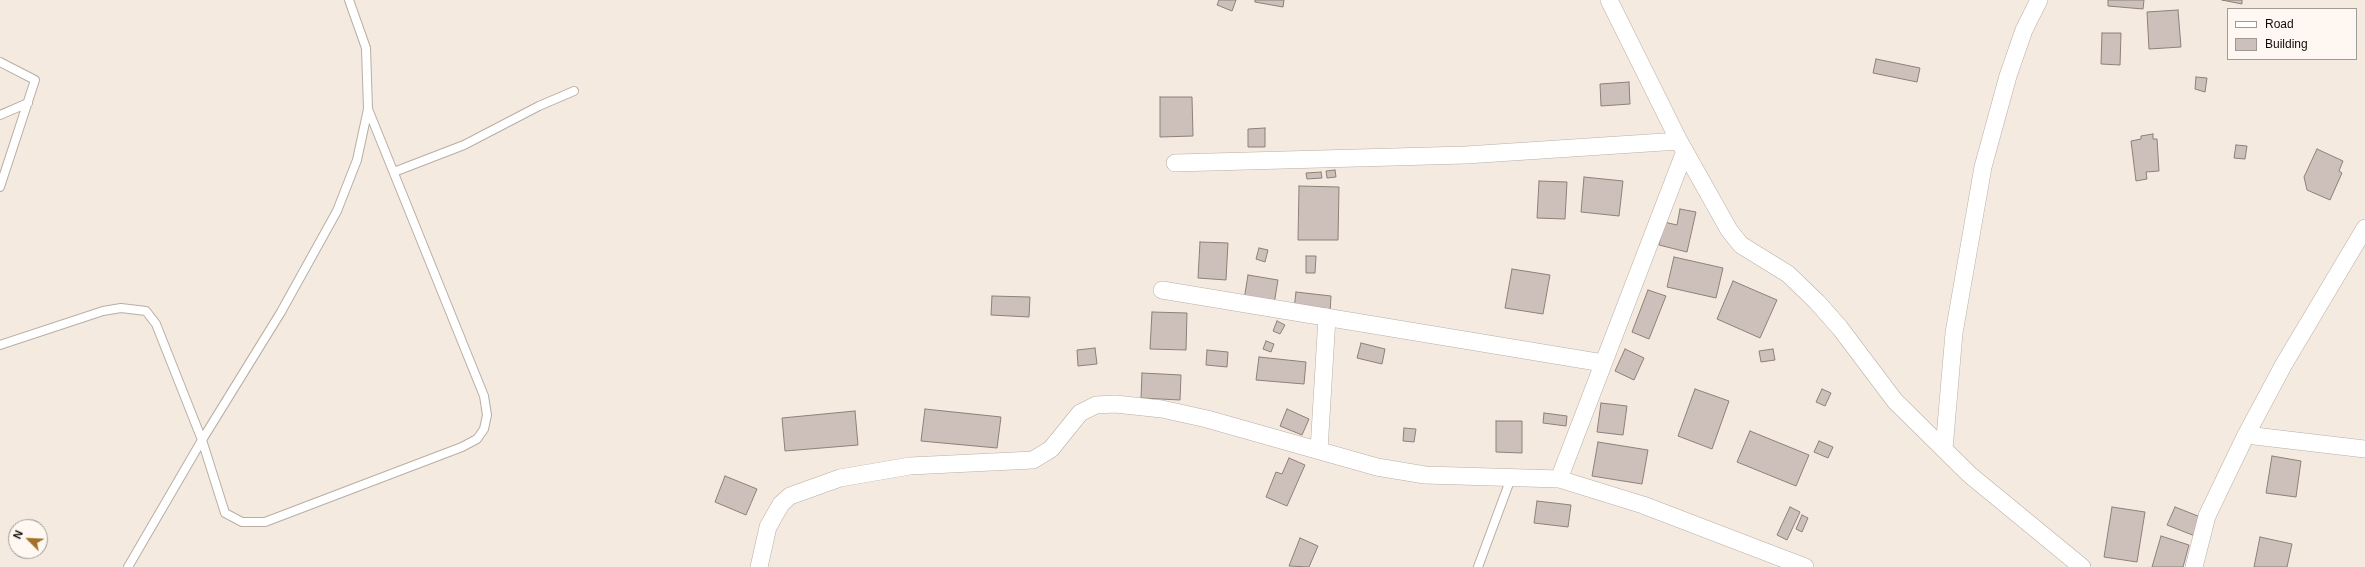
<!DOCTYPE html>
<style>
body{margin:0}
#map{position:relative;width:2365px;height:567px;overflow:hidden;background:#f5eae0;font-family:Arial,sans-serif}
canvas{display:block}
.legend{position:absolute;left:2227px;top:8px;width:130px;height:52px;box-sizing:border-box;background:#fff8f2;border:1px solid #9f9a95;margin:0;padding:5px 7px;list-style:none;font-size:12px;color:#100c09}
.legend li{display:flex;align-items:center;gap:8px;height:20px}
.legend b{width:20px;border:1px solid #9f9a95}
.north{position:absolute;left:8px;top:519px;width:40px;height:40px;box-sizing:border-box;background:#fff8f2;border:1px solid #9f9a95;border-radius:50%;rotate:294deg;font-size:11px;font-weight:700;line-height:16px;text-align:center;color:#100c09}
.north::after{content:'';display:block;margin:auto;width:14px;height:18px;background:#a27026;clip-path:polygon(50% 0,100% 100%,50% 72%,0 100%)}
</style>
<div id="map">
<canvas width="2365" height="567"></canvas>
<ul class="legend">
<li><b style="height:5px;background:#fff"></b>Road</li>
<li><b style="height:11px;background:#cdbfb9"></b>Building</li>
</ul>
<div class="north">N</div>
</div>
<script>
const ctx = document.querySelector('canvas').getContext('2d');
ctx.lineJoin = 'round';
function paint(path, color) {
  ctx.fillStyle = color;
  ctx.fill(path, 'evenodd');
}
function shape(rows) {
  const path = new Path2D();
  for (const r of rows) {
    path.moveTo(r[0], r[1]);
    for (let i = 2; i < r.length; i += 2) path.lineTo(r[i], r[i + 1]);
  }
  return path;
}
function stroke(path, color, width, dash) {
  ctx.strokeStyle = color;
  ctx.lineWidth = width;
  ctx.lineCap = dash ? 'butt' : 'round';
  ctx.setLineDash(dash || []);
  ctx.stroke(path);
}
const building = shape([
 [1219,0,1236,0,1232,11,1217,5,1219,0],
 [1255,0,1284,0,1283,7,1255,2,1255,0],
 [2108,0,2144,0,2143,9,2108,6,2108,0],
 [2222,0,2242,0,2242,4,2222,0],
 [2178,10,2181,47,2149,49,2147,12,2178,10],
 [2102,33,2121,33,2120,65,2101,64,2102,33],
 [1876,59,1920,68,1917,82,1873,73,1876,59],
 [2196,77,2207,78,2205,92,2195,89,2196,77],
 [1629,82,1630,104,1601,106,1600,84,1629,82],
 [1160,97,1192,97,1193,136,1160,137,1160,97],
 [1265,128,1265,147,1248,147,1248,129,1265,128],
 [2153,134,2153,139,2157,139,2159,171,2146,172,2147,179,2136,181,2131,141,2141,139,2141,136,2153,134],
 [2236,145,2247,146,2245,159,2234,158,2236,145],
 [2317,149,2343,161,2339,171,2342,173,2330,200,2307,190,2304,177,2317,149],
 [1335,170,1336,177,1327,178,1326,171,1335,170],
 [1321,172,1322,178,1307,179,1306,173,1321,172],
 [1584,177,1623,181,1619,216,1581,212,1584,177],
 [1539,181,1567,182,1565,219,1537,218,1539,181],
 [1299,186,1339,187,1338,240,1298,240,1299,186],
 [1680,209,1696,212,1687,252,1659,245,1664,222,1677,225,1680,209],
 [1200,242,1228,243,1226,280,1198,278,1200,242],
 [1259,248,1268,250,1265,262,1256,259,1259,248],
 [1306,256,1316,256,1315,273,1306,273,1306,256],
 [1674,257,1723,268,1716,298,1667,287,1674,257],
 [1512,269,1550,275,1543,314,1505,308,1512,269],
 [1248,275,1278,280,1274,304,1244,300,1248,275],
 [1733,281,1777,300,1760,338,1717,319,1733,281],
 [1648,290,1666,296,1649,339,1632,332,1648,290],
 [1296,292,1331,296,1330,313,1294,309,1296,292],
 [992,296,1030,297,1029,317,991,315,992,296],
 [1152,312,1187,313,1186,350,1150,349,1152,312],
 [1277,321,1285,325,1280,334,1273,331,1277,321],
 [1266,341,1274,344,1271,352,1263,349,1266,341],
 [1361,343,1385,349,1382,364,1357,358,1361,343],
 [1095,348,1097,364,1078,366,1077,350,1095,348],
 [1625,349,1644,358,1634,380,1615,371,1625,349],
 [1773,349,1775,360,1761,362,1759,351,1773,349],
 [1207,350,1228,352,1227,367,1206,365,1207,350],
 [1259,357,1306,362,1304,384,1256,380,1259,357],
 [1142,373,1181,375,1180,400,1141,398,1142,373],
 [1695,389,1729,401,1712,449,1678,436,1695,389],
 [1822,389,1831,393,1825,406,1816,402,1822,389],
 [1601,403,1627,406,1623,435,1597,432,1601,403],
 [925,409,1001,417,997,448,921,441,925,409],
 [1287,409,1309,419,1302,435,1280,426,1287,409],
 [855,411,858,445,785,451,782,418,855,411],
 [1544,413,1567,416,1566,426,1543,423,1544,413],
 [1496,421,1522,421,1522,453,1496,452,1496,421],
 [1404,428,1416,429,1414,442,1403,441,1404,428],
 [1750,431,1809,455,1796,486,1737,462,1750,431],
 [1819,441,1833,447,1828,458,1814,452,1819,441],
 [1598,442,1648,450,1642,484,1592,476,1598,442],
 [2272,456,2301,461,2296,497,2266,493,2272,456],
 [1289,458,1305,465,1287,506,1266,497,1276,472,1282,474,1289,458],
 [725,476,757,489,746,515,715,502,725,476],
 [1537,501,1571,505,1568,527,1534,523,1537,501],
 [1790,507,1800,512,1787,540,1777,535,1790,507],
 [2112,507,2145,512,2137,562,2104,557,2112,507],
 [2175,507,2203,518,2195,536,2167,525,2175,507],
 [1802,515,1808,518,1802,532,1796,529,1802,515],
 [2161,536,2189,545,2183,567,2152,567,2161,536],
 [2260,537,2292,544,2287,567,2254,567,2260,537],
 [1300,538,1318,546,1309,567,1289,566,1300,538]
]);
const service = shape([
 [0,62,35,80,0,187],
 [0,115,28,103],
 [394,172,464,145,539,106,574,91],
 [0,345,103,311,121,308,146,311,156,324,202,440,225,513,242,522,265,522,462,447,477,439,484,429,487,415,484,396,368,109],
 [128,567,202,440,281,312,337,211,357,160,368,109,366,48,349,0],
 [1478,567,1511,478]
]);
const minor = shape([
 [1609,0,1679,141,1729,230,1741,245,1788,274,1817,302,1840,328,1895,401,1970,475,2082,567],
 [1175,163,1466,155,1679,141],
 [1162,290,1603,363],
 [2246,435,2365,449],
 [1944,449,1954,333,1983,167,2008,76,2024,30,2039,0],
 [1319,450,1327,317],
 [1559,479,1685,151],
 [759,567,768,527,781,504,790,496,840,478,910,466,1033,460,1051,449,1080,413,1096,405,1115,404,1162,409,1207,419,1377,467,1425,475,1559,479,1643,505,1805,567],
 [2194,567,2207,516,2246,435,2284,364,2365,228]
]);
paint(building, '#cdbfb9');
stroke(building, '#8d807a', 1);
stroke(service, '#b8aea4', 10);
stroke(minor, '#b8aea4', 18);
stroke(service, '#fff', 8);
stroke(minor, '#fff', 17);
</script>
